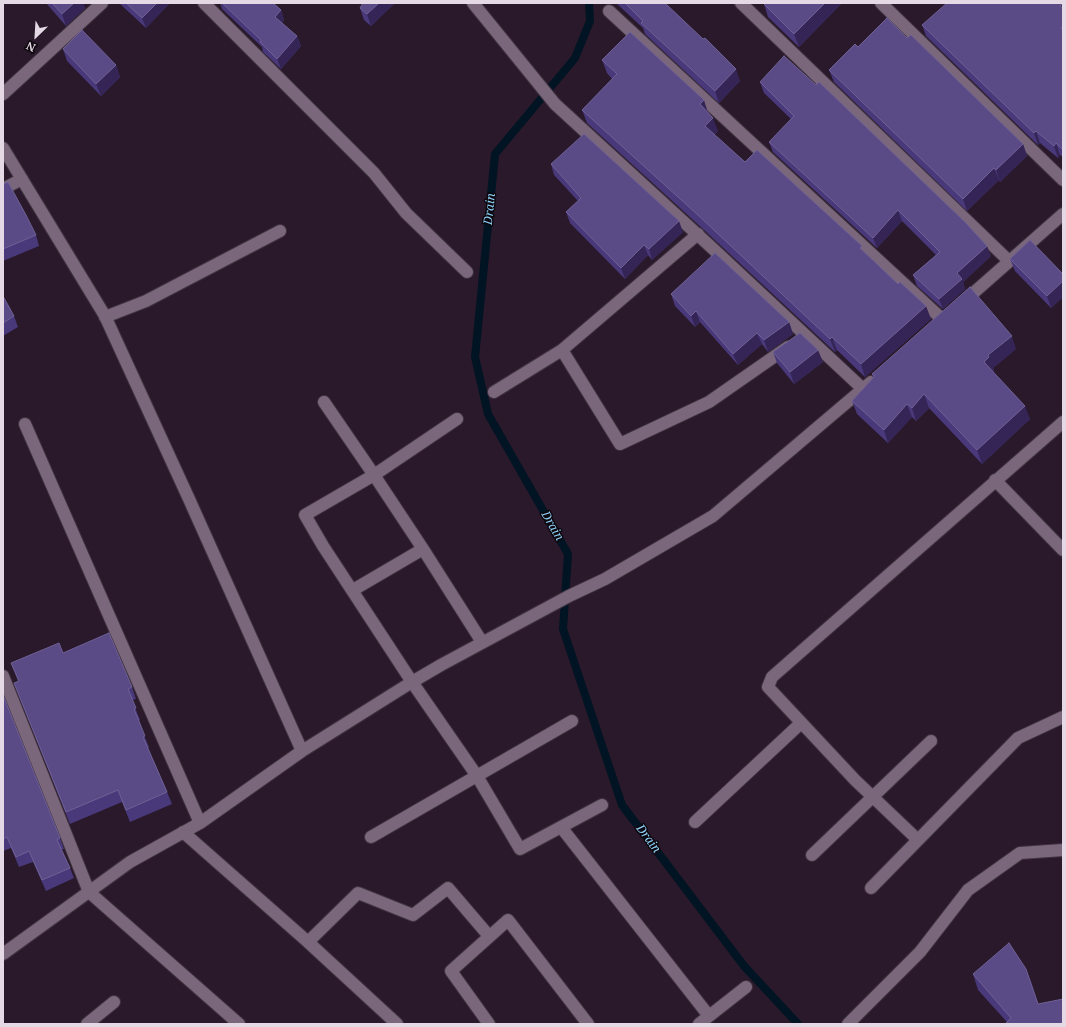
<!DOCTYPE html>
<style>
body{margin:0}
#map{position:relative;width:1066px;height:1027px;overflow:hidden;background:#29192a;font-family:"Noto Serif",serif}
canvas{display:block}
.frame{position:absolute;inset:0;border:4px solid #e5d9e5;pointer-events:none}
.north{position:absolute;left:16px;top:16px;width:40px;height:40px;-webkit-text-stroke:3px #0e070e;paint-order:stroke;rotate:205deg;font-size:11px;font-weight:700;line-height:16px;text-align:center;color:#e5d9e5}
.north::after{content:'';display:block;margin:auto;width:14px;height:18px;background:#e5d9e5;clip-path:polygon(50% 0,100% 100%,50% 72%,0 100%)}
</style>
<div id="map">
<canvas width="1066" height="1027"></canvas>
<div class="frame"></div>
<div class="north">N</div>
</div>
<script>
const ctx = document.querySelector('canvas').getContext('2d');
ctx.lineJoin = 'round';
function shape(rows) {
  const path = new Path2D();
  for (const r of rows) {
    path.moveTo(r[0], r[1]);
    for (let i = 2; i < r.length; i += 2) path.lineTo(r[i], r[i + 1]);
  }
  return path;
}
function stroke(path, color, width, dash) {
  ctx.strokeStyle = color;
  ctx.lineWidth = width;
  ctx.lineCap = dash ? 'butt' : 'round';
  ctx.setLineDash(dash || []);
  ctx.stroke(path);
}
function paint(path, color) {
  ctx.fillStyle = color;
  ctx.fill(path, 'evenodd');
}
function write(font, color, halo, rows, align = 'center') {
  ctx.font = font + ' "Noto Serif",serif';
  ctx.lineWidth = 3;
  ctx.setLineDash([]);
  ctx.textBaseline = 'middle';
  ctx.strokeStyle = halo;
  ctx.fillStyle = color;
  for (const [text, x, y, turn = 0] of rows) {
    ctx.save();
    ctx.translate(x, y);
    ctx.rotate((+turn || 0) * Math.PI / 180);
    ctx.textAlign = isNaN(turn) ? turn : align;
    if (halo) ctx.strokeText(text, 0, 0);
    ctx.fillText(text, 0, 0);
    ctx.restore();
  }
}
const stream = shape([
 [589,3,590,21,575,58,495,154,475,357,488,414,568,554,563,629,622,805,744,966,798,1024]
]);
const minor = shape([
 [204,3,374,173,406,213,467,272],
 [473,3,555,104,710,246,863,389],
 [741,3,1009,261],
 [881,3,1063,180],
 [609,11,943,320],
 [3,94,102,3],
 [3,148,105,316,189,499,302,751],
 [3,189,22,179],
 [962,303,1063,214],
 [105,317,146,301,280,231],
 [562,350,620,444,709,402,788,347],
 [494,392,562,350,698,234],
 [324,402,374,475,305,515,323,546,412,682,477,776,520,849,602,805],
 [457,419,374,475,423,549,482,642],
 [25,424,200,823],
 [995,480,1063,550],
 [353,590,423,549],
 [3,676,89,892,239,1024],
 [695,822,801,723],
 [561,827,709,1016],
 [183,832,308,942,397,1024],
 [371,837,572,721],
 [918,840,855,780,768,687,772,677,1063,422],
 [812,855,931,741],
 [871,888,1018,738,1063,717],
 [308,942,358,893,413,915,448,888,489,936],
 [3,954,130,862,200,823,302,751,412,682,441,665,569,596,605,579,713,516,871,382],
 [87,1024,114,1002],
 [489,1024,451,971,508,920,588,1024],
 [699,1024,746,987],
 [848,1024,920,952,968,890,1020,853,1063,850]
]);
const wall = shape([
 [46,3,83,3,85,8,66,26],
 [119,3,170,3,146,28],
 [220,3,273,3,281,10,284,20,282,23,297,36,301,46,281,69,263,52,262,47,222,9],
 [363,3,395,3,371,26,364,20,360,8],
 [616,3,665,3,740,81,719,103,645,34,643,28],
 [765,3,842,3,799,47,768,17,764,4],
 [1063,3,1063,157,1060,155,1058,158,1040,143,1038,145,926,36,922,25],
 [907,38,1023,144,1027,156,1000,182,999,180,967,211,834,82,829,70,858,47],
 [63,49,116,65,120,77,101,96,67,61],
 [602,60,708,112,718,131,714,135,745,162,864,252,931,319,865,377,837,350,835,352,703,229,587,123,582,110,612,79,607,73],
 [760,82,991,256,963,282,965,289,943,309,917,286,913,275,936,255,902,221,877,248,773,152,769,142,791,119,764,93],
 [551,164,683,232,652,260,648,255,625,279,570,223,566,212,578,201,554,175],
 [3,184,36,235,39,246,3,261],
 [1010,259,1063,274,1063,297,1051,308,1015,271],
 [671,294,789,322,793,334,768,352,762,344,738,365,700,322,695,327,675,306],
 [3,296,14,316,18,327,3,336],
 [1016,349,993,368,994,370,993,372,1030,419,982,464,929,408,916,421,912,417,888,443,857,414,852,401,873,378,872,374],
 [773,352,823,362,794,384,777,363],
 [63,653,132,687,136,699,132,700,140,720,138,721,149,747,148,748,167,792,172,804,130,822,122,802,70,824,14,683,18,681,11,663],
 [3,695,60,838,64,849,61,850,70,868,74,878,46,891,33,862,19,867,11,848,3,851],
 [1026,969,1038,1004,1007,1022,978,990,973,974]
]);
const shadedWall = shape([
 [74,3,83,3,85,8,66,26,62,14],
 [157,3,170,3,146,28,142,18],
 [379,3,395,3,371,26,367,14],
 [825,3,842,3,799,47,794,34],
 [1063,3,1063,14,1060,6],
 [281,10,284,20,278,27,275,17],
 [297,36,301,46,281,69,277,59],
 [116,65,120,77,101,96,96,84],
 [736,69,740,81,719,103,715,91],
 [704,100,708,113,700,104],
 [713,118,718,131,710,139,705,126],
 [1036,131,1040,143,1038,145,1034,133],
 [1056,143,1060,155,1058,158,1054,146],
 [1023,144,1027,156,1000,182,996,170],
 [994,168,999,180,967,211,963,199],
 [898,210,902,221,877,248,873,238],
 [679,221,683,232,652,260,649,249],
 [644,245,648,255,625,279,621,268],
 [987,246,991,256,963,282,965,289,943,309,939,299,957,273],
 [1063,281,1063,297,1051,308,1047,296],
 [926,306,931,319,865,377,861,364],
 [696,311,700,322,695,327,691,316],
 [789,322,793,334,768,352,764,340],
 [757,333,762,344,738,365,733,354],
 [1012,336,1016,349,993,368,994,370,989,375,984,362,988,355],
 [832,337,837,350,835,352,830,339],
 [818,350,823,362,794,384,790,372],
 [924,394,929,408,916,421,912,408],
 [907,404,912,417,888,443,884,430],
 [1025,406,1030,419,982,464,977,450],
 [1026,969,1032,984,1043,1019,1038,1004]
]);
const building = shape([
 [52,3,74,3,62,14,52,3],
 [126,3,157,3,142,18,126,3],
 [222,3,273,3,281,10,275,17,297,36,277,59,260,42,261,40,222,3],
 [363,3,379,3,367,14,360,8,363,3],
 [625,3,665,3,703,39,705,38,736,69,715,91,641,23,643,21,625,3],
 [765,3,825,3,794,34,764,4,765,3],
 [947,3,1063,3,1060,6,1063,8,1063,25,1061,28,1063,30,1063,150,1056,143,1054,146,1036,131,1034,133,922,25,947,3],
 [887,18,907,38,911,35,1023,144,996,170,994,168,963,199,829,70,855,44,858,47,887,18],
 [82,30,116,65,96,84,63,49,82,30],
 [630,32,704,100,700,104,713,118,705,126,745,162,757,150,862,246,860,248,898,284,900,282,926,306,861,364,832,337,830,339,699,216,582,110,617,74,602,60,630,32],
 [784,56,816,85,819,82,965,222,987,246,957,273,962,279,939,299,913,275,940,252,898,210,873,238,769,142,794,116,760,82,784,56],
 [584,134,679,221,649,249,644,245,621,268,566,212,581,198,551,164,584,134],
 [8,182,26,215,36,235,3,249,3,184,8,182],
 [1030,240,1063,274,1063,281,1047,296,1010,259,1030,240],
 [715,253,789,322,764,340,757,333,733,354,696,311,691,316,671,294,715,253],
 [970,287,1012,336,988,355,989,357,984,362,1025,406,977,450,924,394,912,408,907,404,884,430,852,401,875,376,872,374,970,287],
 [3,296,14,316,3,323,3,296],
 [800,333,818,350,790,372,773,352,800,333],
 [109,633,132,687,128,689,136,708,134,709,145,736,143,737,167,792,126,810,118,790,66,812,14,683,19,681,11,663,59,643,63,653,109,633],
 [3,695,60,838,57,840,70,868,42,880,29,851,16,857,7,837,3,839,3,695],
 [1009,943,1026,969,1038,1004,1063,999,1063,1024,1005,1024,1011,1018,973,974,1009,943]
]);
const waterNames = [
 ["Drain",490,209,-84],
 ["Drain",552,526,60],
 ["Drain",648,839,53]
];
stroke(stream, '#001423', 8);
stroke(minor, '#403340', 14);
stroke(minor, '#7a677b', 12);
paint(wall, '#49397b');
paint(shadedWall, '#352556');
paint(building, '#5a4a86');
stroke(building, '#6f6195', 1);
write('italic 12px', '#8dd0f7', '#0e070e', waterNames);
</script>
